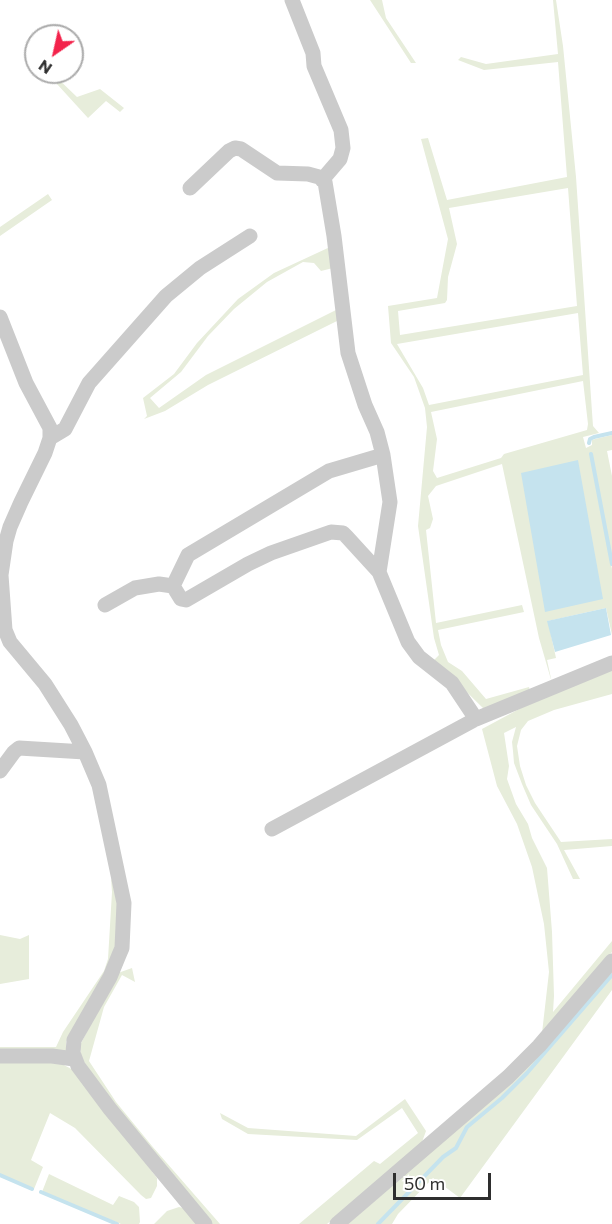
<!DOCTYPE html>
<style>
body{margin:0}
#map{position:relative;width:612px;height:1224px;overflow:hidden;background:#fff;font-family:Commissioner,sans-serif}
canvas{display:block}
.north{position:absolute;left:24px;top:24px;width:60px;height:60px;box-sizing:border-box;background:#fff;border:2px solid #ababab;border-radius:50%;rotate:214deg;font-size:16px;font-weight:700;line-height:24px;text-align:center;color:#2e2e2e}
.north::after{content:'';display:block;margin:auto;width:21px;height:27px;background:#f3234b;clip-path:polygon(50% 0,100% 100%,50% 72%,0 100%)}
.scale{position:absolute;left:393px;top:1173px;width:98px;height:27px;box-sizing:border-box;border:3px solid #2e2e2e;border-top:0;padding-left:8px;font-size:18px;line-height:21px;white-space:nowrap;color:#2e2e2e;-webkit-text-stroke:4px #fff;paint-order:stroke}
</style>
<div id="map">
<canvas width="612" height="1224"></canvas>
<div class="north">N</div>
<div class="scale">50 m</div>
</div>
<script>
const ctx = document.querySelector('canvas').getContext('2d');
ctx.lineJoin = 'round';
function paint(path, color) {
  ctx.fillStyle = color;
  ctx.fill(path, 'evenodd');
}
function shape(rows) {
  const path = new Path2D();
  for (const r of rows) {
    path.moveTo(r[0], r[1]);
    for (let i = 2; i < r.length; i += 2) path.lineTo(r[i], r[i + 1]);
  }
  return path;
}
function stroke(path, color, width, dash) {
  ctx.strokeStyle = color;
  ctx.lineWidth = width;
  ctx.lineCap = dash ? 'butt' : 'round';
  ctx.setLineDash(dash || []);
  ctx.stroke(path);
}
const green = shape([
 [370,0,382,0,386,18,416,63,411,63],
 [553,0,556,0,563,46,576,177,592,412,593,426,599,433,583,437,586,448,592,445,592,440,595,439,612,435,612,450,607,451,612,476,612,558,592,454,590,454,612,569,612,635,606,608,548,621,556,658,547,660,552,683,539,638,502,464,436,486,428,496,433,519,430,528,426,530,436,623,522,605,524,612,438,630,441,645,448,662,462,671,486,699,529,687,530,691,485,710,434,660,439,655,434,638,418,526,427,427,425,408,414,377,391,343,388,306,437,298,448,239,421,139,428,138,447,200,567,177,558,62,484,70,458,60,461,57,486,64,558,54],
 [568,188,577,306,400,335,398,311,445,303,447,300,448,277,457,244,449,208],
 [578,313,583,375,429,405,423,388,397,344],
 [583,381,588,424,587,430,504,454,501,458,437,478,433,471,437,439,431,412],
 [46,72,51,72,77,97,100,89,124,108,120,112,106,101,88,118],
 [48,194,52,200,0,236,0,227],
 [330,247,333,268,321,271,314,263,303,262,267,282,234,309,208,336,181,372,150,398,159,408,206,375,338,309,339,320,208,385,165,411,144,419,147,416,143,398,174,374,197,343,238,299,274,273],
 [612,669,612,694,554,710,528,721,521,730,517,746,520,766,526,785,535,803,561,842,612,839,612,846,564,850,580,879,573,879,557,844,531,805,522,784,514,763,513,751,512,742,516,727,504,733,509,766,507,779,516,804,528,824,532,838,547,868,552,932,554,996,553,1012,612,941,612,952,542,1033,549,972,544,924,532,867,517,824,497,786,482,729,521,708],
 [111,878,120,904,114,958,66,1042,66,1052,0,1053,0,1047,56,1047,63,1032,104,971,108,959,112,892],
 [0,935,20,939,29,935,29,979,0,984],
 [132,968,135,982,122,975,104,1007,89,1061,116,1102,152,1146,220,1224,210,1224,104,1094,81,1057,80,1045,118,973],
 [612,971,612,974,527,1072,502,1097,467,1126,455,1148,443,1157,376,1224,348,1224,519,1076],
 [612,976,612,990,460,1198,433,1178,398,1214,392,1224,380,1224,444,1157,457,1148,467,1127,503,1098,528,1073],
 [0,1062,50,1062,62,1064,77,1072,157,1178,157,1186,151,1198,146,1199,141,1195,75,1128,50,1113,31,1160,43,1167,34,1189,0,1174],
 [405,1099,426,1131,422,1142,327,1224,299,1224,374,1161,380,1164,418,1133,402,1108,357,1140,248,1134,222,1119,220,1113,248,1128,356,1136],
 [49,1174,113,1205,119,1196,134,1202,139,1207,140,1222,139,1224,121,1224,42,1192],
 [179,1207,183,1208,196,1224,154,1224,167,1211]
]);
const water = shape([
 [578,460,603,599,545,612,521,473],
 [606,608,611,635,555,652,547,621]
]);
const stream = shape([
 [589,443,590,439,594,437,612,433],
 [591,454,612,564],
 [0,1175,32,1189],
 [41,1192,117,1224],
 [378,1224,443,1157,456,1148,467,1127,502,1098,527,1073,612,975]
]);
const minor = shape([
 [292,0,313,53,314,66,341,130,343,148,340,159,322,180],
 [190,188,229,151,235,148,241,149,277,173,308,174,319,177,325,182,334,236,348,353,365,405,377,432,383,455,390,502,379,572,408,642,419,657,452,683,476,719],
 [0,317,26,383,50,428,50,438,45,453,21,502,10,527,6,541,1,575,5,630,10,642,45,684,71,725,85,752,99,785,124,903,122,948,119,955,110,977,74,1040,73,1053,78,1066,110,1109,205,1224],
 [50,438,65,429,89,383,166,296,200,268,250,236],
 [379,572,347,537,343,533,331,532,271,553,248,564,186,600,181,599,173,586,188,555,329,471,383,455],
 [105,605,135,588,159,584,173,586],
 [0,771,14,752,19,748,85,752],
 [272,829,476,719,612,663],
 [0,1056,52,1056,74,1059],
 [337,1224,508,1077,539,1046,612,961]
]);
paint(green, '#e7eddb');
paint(water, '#c5e3ee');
stroke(stream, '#c5e3ee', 4);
stroke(minor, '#cbcbcb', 15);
</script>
